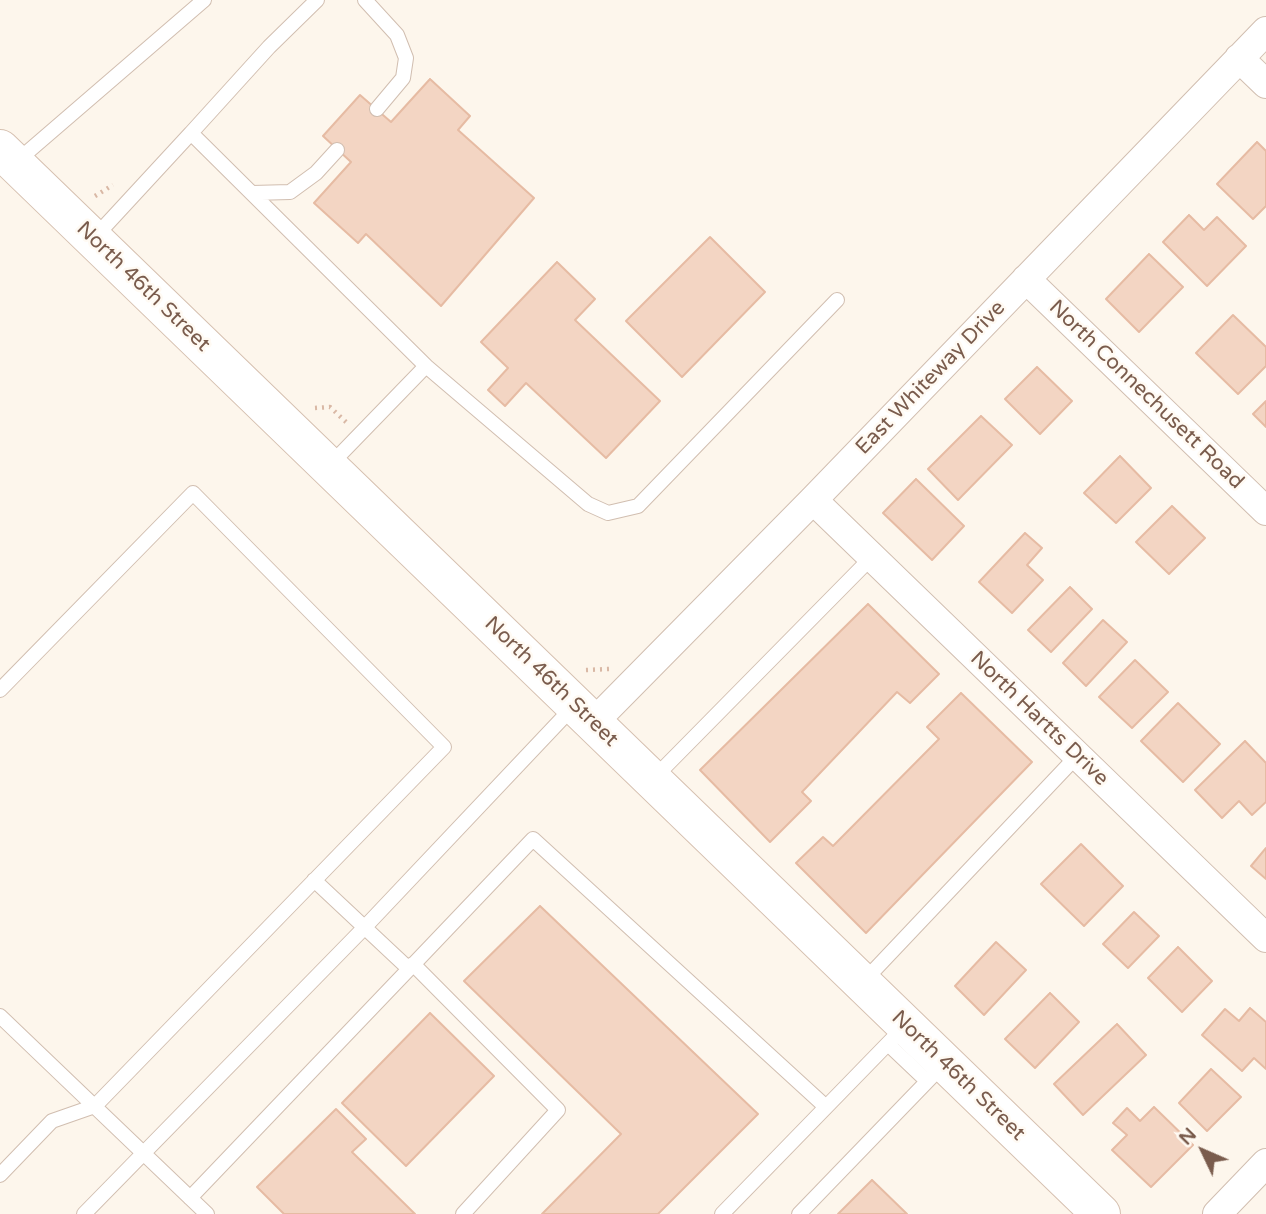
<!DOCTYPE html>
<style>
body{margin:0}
#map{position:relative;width:1266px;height:1214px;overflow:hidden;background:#fdf6ec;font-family:"Varela Round",sans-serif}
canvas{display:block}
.north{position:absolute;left:1168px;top:1116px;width:70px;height:70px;-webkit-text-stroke:5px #fffaf3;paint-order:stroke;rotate:314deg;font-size:19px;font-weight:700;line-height:28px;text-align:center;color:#7a5c4d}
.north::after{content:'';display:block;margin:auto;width:24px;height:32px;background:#7a5c4d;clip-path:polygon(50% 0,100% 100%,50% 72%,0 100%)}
</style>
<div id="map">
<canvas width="1266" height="1214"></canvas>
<div class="north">N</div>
</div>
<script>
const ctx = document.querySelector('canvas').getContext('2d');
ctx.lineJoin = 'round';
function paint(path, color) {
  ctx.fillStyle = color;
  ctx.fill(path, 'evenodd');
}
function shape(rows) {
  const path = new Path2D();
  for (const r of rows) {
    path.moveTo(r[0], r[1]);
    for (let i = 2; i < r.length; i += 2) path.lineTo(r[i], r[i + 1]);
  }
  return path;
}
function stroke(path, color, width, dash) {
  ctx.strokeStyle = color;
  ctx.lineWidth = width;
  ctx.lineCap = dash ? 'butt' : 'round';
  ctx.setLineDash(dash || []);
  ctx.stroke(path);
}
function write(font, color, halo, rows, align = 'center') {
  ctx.font = font + ' "Varela Round",sans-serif';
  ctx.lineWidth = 5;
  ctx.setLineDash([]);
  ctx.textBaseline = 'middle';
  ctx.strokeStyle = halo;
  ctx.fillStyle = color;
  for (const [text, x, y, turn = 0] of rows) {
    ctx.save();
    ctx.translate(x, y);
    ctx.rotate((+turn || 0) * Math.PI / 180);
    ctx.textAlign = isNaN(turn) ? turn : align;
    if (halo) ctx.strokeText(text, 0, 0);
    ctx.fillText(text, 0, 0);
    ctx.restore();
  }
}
const building = shape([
 [430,79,470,116,458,130,534,198,441,306,366,234,358,243,314,203,351,162,323,136,360,95,391,122,430,79],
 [1257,142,1266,151,1266,206,1253,219,1217,184,1257,142],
 [1189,215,1204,230,1217,217,1246,246,1207,286,1163,242,1189,215],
 [710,237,765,292,682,377,626,321,710,237],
 [1149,254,1183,287,1139,332,1106,299,1149,254],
 [557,262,595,299,575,320,660,401,606,458,526,383,505,406,488,390,508,368,481,342,557,262],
 [1233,315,1266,347,1266,366,1238,394,1196,353,1233,315],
 [1037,367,1072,401,1040,434,1005,399,1037,367],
 [1266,401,1266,427,1253,414,1266,401],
 [981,416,1012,445,958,500,928,469,981,416],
 [1120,456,1151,488,1116,523,1084,493,1120,456],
 [916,479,964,526,932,560,883,513,916,479],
 [1172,506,1205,538,1169,574,1136,542,1172,506],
 [1025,533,1042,548,1027,565,1043,580,1012,613,979,582,1025,533],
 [1070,587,1092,609,1051,652,1028,630,1070,587],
 [868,604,939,674,910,703,897,692,802,792,811,801,770,842,700,770,868,604],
 [1103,620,1127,642,1086,686,1063,663,1103,620],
 [1135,660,1168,692,1132,728,1099,697,1135,660],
 [961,693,1032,762,866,933,796,863,823,837,833,846,939,739,927,727,961,693],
 [1178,703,1220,744,1183,782,1141,741,1178,703],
 [1245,741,1266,763,1266,802,1252,815,1239,801,1222,818,1195,790,1245,741],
 [1081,844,1123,886,1084,926,1041,884,1081,844],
 [1266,848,1266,879,1251,866,1266,848],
 [540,906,758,1114,658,1214,542,1214,621,1134,464,981,540,906],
 [1134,912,1159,936,1128,968,1103,944,1134,912],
 [996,942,1026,970,984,1015,955,986,996,942],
 [1178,947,1212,981,1182,1012,1148,978,1178,947],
 [1050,993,1079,1022,1035,1068,1005,1039,1050,993],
 [1250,1008,1266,1022,1266,1069,1254,1058,1242,1071,1202,1035,1225,1009,1239,1021,1250,1008],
 [430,1013,494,1076,406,1166,342,1103,430,1013],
 [1117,1024,1146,1055,1083,1115,1054,1084,1117,1024],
 [1211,1069,1241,1097,1207,1131,1179,1103,1211,1069],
 [1154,1107,1193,1145,1151,1187,1112,1150,1127,1135,1113,1123,1127,1108,1140,1121,1154,1107],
 [336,1109,366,1139,352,1152,415,1214,284,1214,257,1187,336,1109],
 [872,1180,907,1214,838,1214,872,1180]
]);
const path = shape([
 [95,196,113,185],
 [315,408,330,407,346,422],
 [586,670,609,669]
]);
const lane = shape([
 [365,0,397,35,406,58,403,78,377,109],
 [191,133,269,47,317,0],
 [16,162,204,0],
 [252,193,290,192,316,173,337,150],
 [94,238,191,133,426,366,329,466],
 [426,366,588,504,608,513,638,506,837,300],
 [0,690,193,493,444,747,95,1106,52,1121,0,1175],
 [653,779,871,558],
 [314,880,409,969,533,839,826,1107],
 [413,964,558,1110,463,1214],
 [863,982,1077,756],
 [0,1016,207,1214],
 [888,1044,927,1081],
 [190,1198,409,969],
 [84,1214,364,928,574,706],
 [722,1214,905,1026],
 [799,1214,944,1064]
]);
const street = shape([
 [1239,58,1266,84],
 [1026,279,1266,511],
 [813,500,1266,938],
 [593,723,813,500,1266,31],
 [1217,1214,1266,1163]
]);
const secondary = shape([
 [0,149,1101,1214]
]);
const streetNames = [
 ["North 46th Street",143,287,44],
 ["East Whiteway Drive",931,378,-46],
 ["North Connechusett Road",1146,395,44],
 ["North 46th Street",551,682,44],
 ["North Hartts Drive",1039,719,44],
 ["North 46th Street",958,1076,44]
];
paint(building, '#f3d5c3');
stroke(building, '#e6bba3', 2);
stroke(lane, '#d1beb0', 16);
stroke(street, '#d1beb0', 30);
stroke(secondary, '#d6c0b0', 40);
stroke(path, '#d9b8a5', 4.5, [2, 5]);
stroke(lane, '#fff', 14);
stroke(street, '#fff', 28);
stroke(secondary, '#fff', 38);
write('21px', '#7a5c4d', '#fffaf3', streetNames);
</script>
